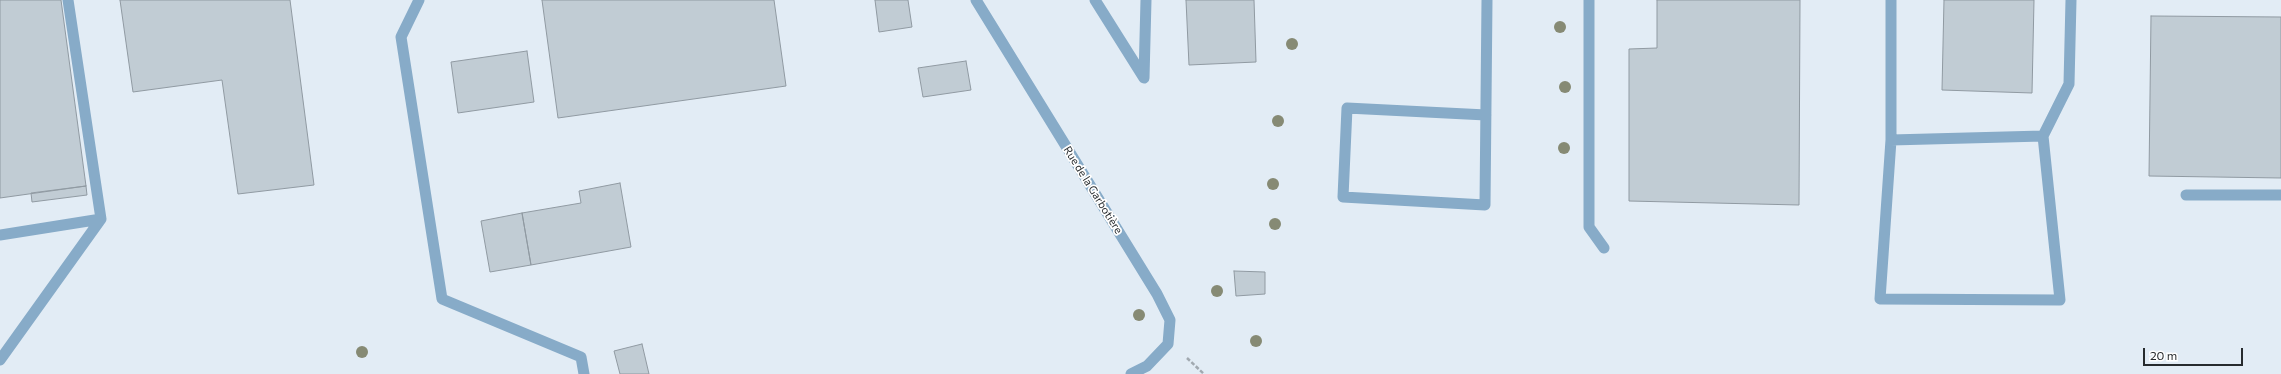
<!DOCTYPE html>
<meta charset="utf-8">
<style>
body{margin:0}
#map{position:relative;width:2281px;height:374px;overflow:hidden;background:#e2ecf5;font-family:Commissioner,sans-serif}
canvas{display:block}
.scale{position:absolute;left:2143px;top:348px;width:100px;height:18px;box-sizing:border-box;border:2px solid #272b2e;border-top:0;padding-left:5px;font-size:12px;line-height:14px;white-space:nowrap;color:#272b2e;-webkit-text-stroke:3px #fff;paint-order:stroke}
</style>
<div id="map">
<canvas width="2281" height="374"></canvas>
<div class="scale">20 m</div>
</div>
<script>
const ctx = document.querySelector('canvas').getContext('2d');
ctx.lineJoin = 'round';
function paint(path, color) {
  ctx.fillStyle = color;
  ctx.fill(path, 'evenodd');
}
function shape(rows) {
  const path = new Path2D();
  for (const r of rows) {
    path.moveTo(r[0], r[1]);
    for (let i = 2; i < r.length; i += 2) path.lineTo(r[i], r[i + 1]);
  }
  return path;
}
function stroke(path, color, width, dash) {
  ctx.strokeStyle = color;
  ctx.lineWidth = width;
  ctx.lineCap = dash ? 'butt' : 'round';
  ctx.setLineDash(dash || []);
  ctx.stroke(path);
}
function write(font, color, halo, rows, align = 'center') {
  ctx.font = font + ' Commissioner,sans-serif';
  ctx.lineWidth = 3.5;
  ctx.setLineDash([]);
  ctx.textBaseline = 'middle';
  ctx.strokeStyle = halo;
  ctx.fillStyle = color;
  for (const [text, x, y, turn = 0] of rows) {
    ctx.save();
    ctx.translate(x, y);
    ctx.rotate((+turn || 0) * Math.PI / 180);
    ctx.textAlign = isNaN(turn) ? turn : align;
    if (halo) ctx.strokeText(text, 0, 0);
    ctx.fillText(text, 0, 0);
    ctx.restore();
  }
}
const building = shape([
 [0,0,61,0,86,186,0,198,0,0],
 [120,0,290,0,314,185,238,194,222,80,133,92,120,0],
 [542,0,774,0,786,86,558,118,542,0],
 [875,0,908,0,912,27,879,32,875,0],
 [1186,0,1254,0,1256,62,1189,65,1186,0],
 [1657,0,1800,0,1799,205,1629,201,1629,49,1657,48,1657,0],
 [1944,0,2034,0,2032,93,1942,90,1944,0],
 [2151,16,2281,17,2281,178,2149,176,2151,16],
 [527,51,534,102,458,113,451,62,527,51],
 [966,61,971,90,923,97,918,68,966,61],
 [620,183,631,247,531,265,522,213,581,203,579,191,620,183],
 [86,186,87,195,32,202,31,193,86,186],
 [522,213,531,265,490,272,481,221,522,213],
 [1234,271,1265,272,1265,294,1236,296,1234,271],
 [642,344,649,374,620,374,614,351,642,344]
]);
const path = shape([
 [1187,358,1204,374]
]);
const service = shape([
 [419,0,401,37,442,299,581,357,584,374],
 [1095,0,1144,78,1146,0],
 [1589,0,1589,227,1604,248],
 [1891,0,1891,140,2043,136,2069,84,2071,0],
 [1486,115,1347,108,1343,197,1485,205,1487,0],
 [1891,140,1880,299,2060,300,2043,136],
 [2186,195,2281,195],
 [0,235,101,219],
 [0,360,101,219,68,0]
]);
const minor = shape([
 [976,0,1157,294,1170,320,1168,344,1147,366,1131,374]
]);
const trees = [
 [1560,27],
 [1292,44],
 [1565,87],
 [1278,121],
 [1564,148],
 [1273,184],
 [1275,224],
 [1217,291],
 [1139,315],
 [1256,341],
 [362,352]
];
const streetNames = [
 ["Rue de la Garbotière",1093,190,58]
];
paint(building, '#c1ccd4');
stroke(building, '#909aa2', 1);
stroke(path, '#a1a9b0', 2.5, [4, 2]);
stroke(service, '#87abc8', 11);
stroke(minor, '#87abc8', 11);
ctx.fillStyle = '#868a74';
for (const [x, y] of trees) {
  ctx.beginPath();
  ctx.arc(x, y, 6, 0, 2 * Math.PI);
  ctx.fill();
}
write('11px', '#272b2e', '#fff', streetNames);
</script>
